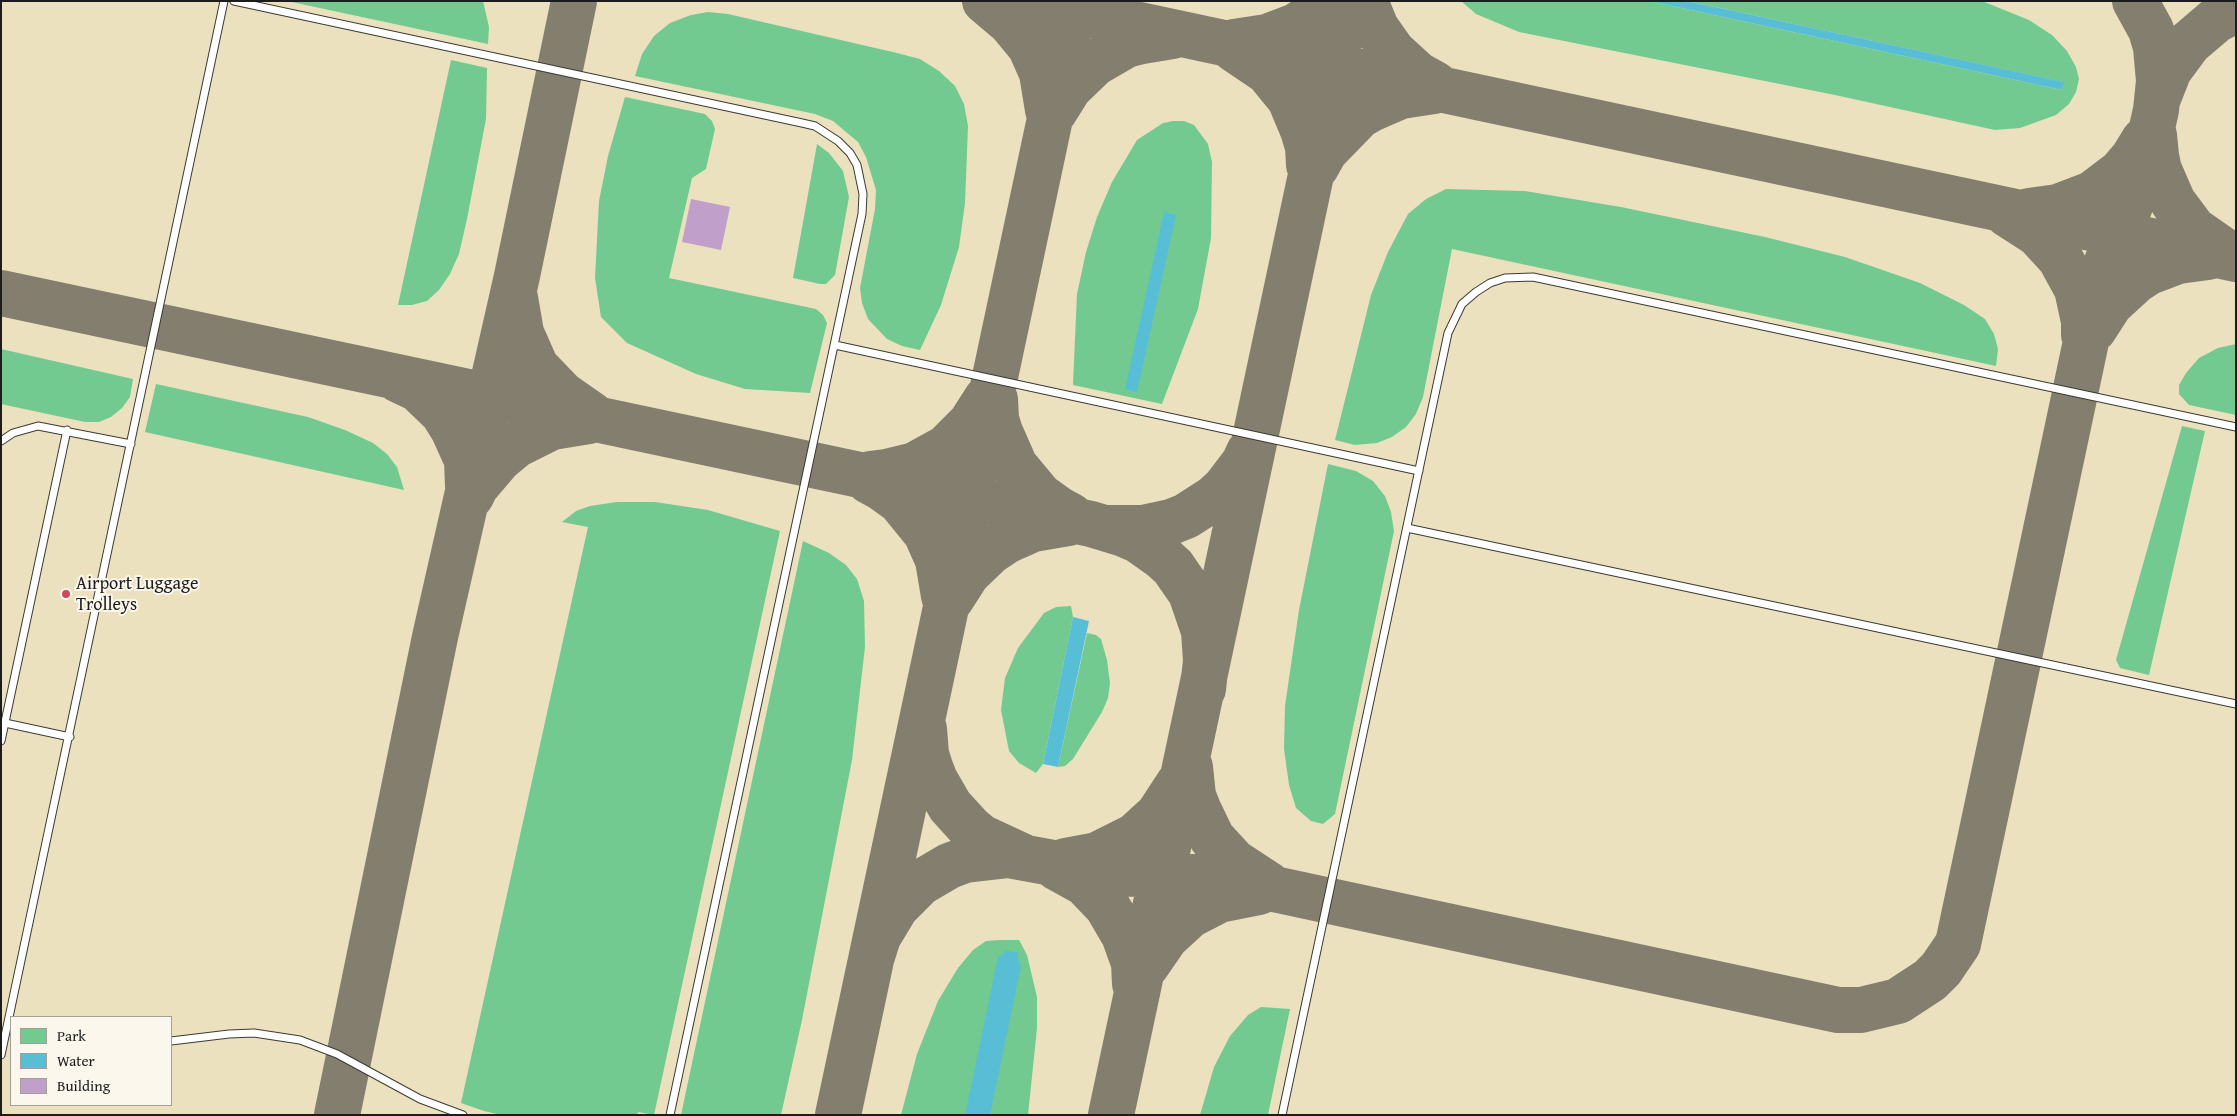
<!DOCTYPE html>
<style>
body{margin:0}
#map{position:relative;width:2237px;height:1116px;overflow:hidden;background:#ebe1bf;font-family:"Gentium Book Plus",serif}
canvas{display:block}
.frame{position:absolute;inset:0;border:2px solid #1c1c1c;pointer-events:none}
.legend{position:absolute;left:10px;top:1016px;width:162px;height:90px;box-sizing:border-box;background:#fbf7ec;border:1px solid #a29f99;margin:0;padding:6px 9px;list-style:none;font-size:15px;color:#1c1c1c}
.legend li{display:flex;align-items:center;gap:10px;height:25px}
.legend b{width:25px;border:1px solid #a29f99}
</style>
<div id="map">
<canvas width="2237" height="1116"></canvas>
<div class="frame"></div>
<ul class="legend">
<li><b style="height:14px;background:#72ca90"></b>Park</li>
<li><b style="height:14px;background:#58bed6"></b>Water</li>
<li><b style="height:14px;background:#c09fcb"></b>Building</li>
</ul>
</div>
<script>
const ctx = document.querySelector('canvas').getContext('2d');
ctx.lineJoin = 'round';
function paint(path, color) {
  ctx.fillStyle = color;
  ctx.fill(path, 'evenodd');
}
function shape(rows) {
  const path = new Path2D();
  for (const r of rows) {
    path.moveTo(r[0], r[1]);
    for (let i = 2; i < r.length; i += 2) path.lineTo(r[i], r[i + 1]);
  }
  return path;
}
function stroke(path, color, width, dash) {
  ctx.strokeStyle = color;
  ctx.lineWidth = width;
  ctx.lineCap = dash ? 'butt' : 'round';
  ctx.setLineDash(dash || []);
  ctx.stroke(path);
}
function write(font, color, halo, rows, align = 'center') {
  ctx.font = font + ' "Gentium Book Plus",serif';
  ctx.lineWidth = 4;
  ctx.setLineDash([]);
  ctx.textBaseline = 'middle';
  ctx.strokeStyle = halo;
  ctx.fillStyle = color;
  for (const [text, x, y, turn = 0] of rows) {
    ctx.save();
    ctx.translate(x, y);
    ctx.rotate((+turn || 0) * Math.PI / 180);
    ctx.textAlign = isNaN(turn) ? turn : align;
    if (halo) ctx.strokeText(text, 0, 0);
    ctx.fillText(text, 0, 0);
    ctx.restore();
  }
}
const green = shape([
 [287,1,483,1,489,27,488,44],
 [1461,1,1649,1,2062,90,2063,82,1687,1,1982,1,2029,20,2052,35,2067,51,2076,67,2079,79,2076,92,2069,104,2056,115,2020,128,1995,130,1835,95,1519,32,1476,14],
 [708,12,728,14,897,53,920,59,939,71,955,86,964,104,968,126,965,203,959,247,941,305,920,350,902,346,887,339,868,319,862,303,860,288,875,209,876,190,866,157,858,142,833,121,815,114,635,76,642,54,654,36,670,23,691,15],
 [451,60,487,68,486,119,467,219,459,254,450,274,439,290,427,301,412,305,398,305],
 [625,97,705,114,712,121,715,129,706,169,692,178,669,278,816,309,823,315,827,323,810,393,745,389,696,374,627,343,601,317,595,278,599,201,608,156],
 [1173,121,1184,121,1194,125,1208,144,1212,162,1211,238,1198,309,1162,404,1073,385,1075,338,1077,294,1086,252,1097,217,1112,182,1137,140,1163,123],
 [817,144,829,153,843,171,849,197,835,275,826,284,820,284,793,278],
 [1446,189,1525,191,1621,207,1765,237,1845,257,1920,283,1964,305,1985,319,1994,334,1998,349,1996,366,1452,249,1423,397,1416,414,1406,427,1392,437,1377,443,1355,445,1335,440,1371,295,1388,252,1408,214,1426,199],
 [2236,344,2236,415,2189,405,2179,394,2179,385,2186,373,2199,358,2218,348],
 [1,349,133,379,130,397,122,408,111,417,99,422,85,422,1,404],
 [156,384,308,417,345,430,373,443,387,454,397,467,404,490,145,432],
 [2182,426,2205,431,2149,675,2120,668,2116,660],
 [1328,464,1356,471,1373,481,1385,496,1391,512,1394,531,1335,814,1323,824,1311,821,1296,808,1289,785,1284,749,1285,706,1299,610],
 [617,502,655,502,708,510,780,531,654,1115,638,1112,637,1115,501,1115,484,1111,461,1103,588,527,562,522,576,511,590,506],
 [803,541,829,553,846,565,857,579,864,601,865,647,852,760,802,1020,781,1115,681,1115],
 [1071,606,1073,617,1043,764,1036,773,1019,763,1009,751,1001,710,1005,678,1018,648,1044,613,1056,607],
 [1087,633,1096,635,1101,639,1107,660,1110,683,1108,698,1102,712,1073,759,1065,766,1058,767],
 [1000,940,1019,940,1027,955,1037,997,1037,1028,1028,1115,901,1115,917,1054,938,1001,958,968,973,950,986,941],
 [1261,1007,1290,1009,1268,1115,1200,1115,1214,1067,1230,1036,1248,1015]
]);
const water = shape([
 [1649,1,1687,1,2064,82,2062,90],
 [1164,212,1176,215,1137,392,1125,389],
 [1073,617,1089,621,1058,767,1043,764],
 [1005,950,1019,953,1017,958,1021,966,990,1115,965,1115,998,957,1004,954]
]);
const taxiway = shape([
 [985,1,1011,23,1030,46,1042,73,1048,110],
 [1027,1,2236,259],
 [1365,1,1376,28,1393,52,1417,74,1435,84],
 [1234,42,1267,37,1296,26,1310,17,1327,1],
 [1234,49,1268,72,1290,99,1303,130,1308,147,1309,165],
 [2158,98,2169,70,2189,43,2216,20,2236,10],
 [1054,112,1069,88,1095,63,1126,45,1142,41,1172,36],
 [2154,135,2156,156,2159,170,2173,202,2193,229,2230,255],
 [1316,167,1325,151,1359,116,1371,109,1401,96,1434,91],
 [2029,211,2058,207,2092,194,2121,172,2133,158,2144,140],
 [2007,214,2038,234,2060,258,2077,289,2084,321,2084,335],
 [1,293,1091,524,1124,534,1138,540,1162,557,1173,567,1191,593,1204,631,1206,661,1203,689],
 [515,298,521,333,536,367,562,394,592,415],
 [2094,329,2110,304,2135,281,2149,272,2178,261,2208,257],
 [399,380,418,389,443,413,453,429,467,460,468,486],
 [995,399,996,419,1000,432,1015,466,1040,496,1058,509,1071,516],
 [870,474,886,472,915,465,946,448,971,423,987,398],
 [869,481,882,488,900,501,926,533,938,560,944,596],
 [471,496,476,486,499,459,516,445,552,427,589,421],
 [1108,528,1143,528,1171,522,1186,516,1214,498,1225,488,1244,463,1249,452],
 [951,599,967,574,991,551,1006,541,1033,529,1068,523],
 [924,729,926,754,930,767,935,780,950,806,970,828,981,837,1022,856],
 [1190,767,1193,796,1199,811,1212,838,1234,862,1269,885],
 [1065,861,1097,855,1135,836,1158,815,1179,783],
 [1056,867,1085,883,1107,906,1124,935,1134,963,1135,984],
 [872,956,878,937,896,907,920,883,949,866,965,860,1009,855,1102,872,1211,878,1246,883,1838,1010,1861,1010,1898,1001,1930,980,1941,969,1958,944,2091,318,2101,277,2140,181,2156,110,2159,81,2156,47,2151,30,2135,1],
 [1146,966,1166,937,1190,915,1219,900,1259,892],
 [337,1115,435,637,517,276,574,1],
 [838,1115,1075,1],
 [1111,1115,1348,1]
]);
const building = shape([
 [691,199,730,207,721,250,682,242]
]);
const service = shape([
 [234,1,802,123,815,126,838,141,850,153,857,165,863,194,862,214,670,1115],
 [835,345,1419,471],
 [1,441,13,433,38,426,131,444],
 [1407,528,2236,704],
 [5,723,70,737],
 [1,741,67,430],
 [171,1041,229,1034,254,1033,300,1040,337,1054,420,1099,463,1115],
 [1,1055,224,1],
 [1282,1115,1448,333,1462,304,1476,292,1490,283,1505,278,1533,277,2236,427]
]);
const markers = [
 [66,594,5,"#d1495b"]
];
const poiNames = [
 ["Airport Luggage",76,584],
 ["Trolleys",76,605]
];
paint(green, '#72ca90');
paint(water, '#58bed6');
stroke(taxiway, '#847e6e', 46);
paint(building, '#c09fcb');
stroke(service, '#3b3a34', 9);
stroke(service, '#fff', 7);
for (const [x, y, r, color] of markers) {
  const dot = new Path2D();
  dot.arc(x, y, r, 0, 2 * Math.PI);
  ctx.fillStyle = color;
  ctx.fill(dot);
  stroke(dot, '#fbf7ec', 2);
}
write('18px', '#1c1c1c', '#fbf7ec', poiNames, 'left');
</script>
